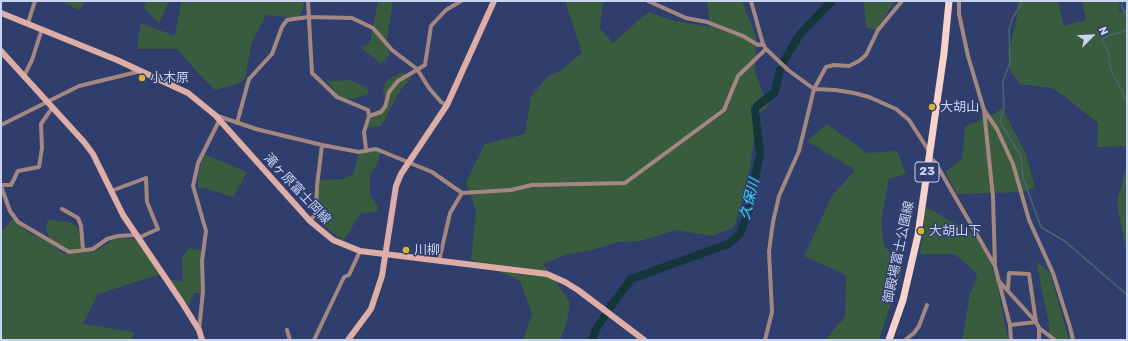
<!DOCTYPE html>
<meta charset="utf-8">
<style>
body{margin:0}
#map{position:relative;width:1128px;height:341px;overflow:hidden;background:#2f3e6d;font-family:Rubik,sans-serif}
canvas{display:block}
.frame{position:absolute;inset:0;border:2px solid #c9d4f1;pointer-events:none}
.north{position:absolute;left:1072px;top:16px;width:40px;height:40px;-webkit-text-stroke:3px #2f3e6d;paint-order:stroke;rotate:66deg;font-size:11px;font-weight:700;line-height:16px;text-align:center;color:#c9d4f1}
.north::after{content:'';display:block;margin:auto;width:14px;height:18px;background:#c9d4f1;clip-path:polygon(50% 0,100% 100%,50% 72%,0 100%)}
</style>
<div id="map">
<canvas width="1128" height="341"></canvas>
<div class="frame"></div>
<div class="north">N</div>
</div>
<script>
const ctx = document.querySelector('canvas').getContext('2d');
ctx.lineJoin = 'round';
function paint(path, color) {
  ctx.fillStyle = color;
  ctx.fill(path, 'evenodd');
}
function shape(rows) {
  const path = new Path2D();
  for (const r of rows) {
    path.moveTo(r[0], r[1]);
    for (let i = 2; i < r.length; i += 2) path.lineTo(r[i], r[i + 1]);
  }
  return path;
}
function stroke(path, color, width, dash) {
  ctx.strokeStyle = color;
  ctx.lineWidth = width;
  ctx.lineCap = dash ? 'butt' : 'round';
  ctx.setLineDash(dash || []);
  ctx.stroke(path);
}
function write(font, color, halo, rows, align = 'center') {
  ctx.font = font + ' Rubik,"Noto Sans JP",sans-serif';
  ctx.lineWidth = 3;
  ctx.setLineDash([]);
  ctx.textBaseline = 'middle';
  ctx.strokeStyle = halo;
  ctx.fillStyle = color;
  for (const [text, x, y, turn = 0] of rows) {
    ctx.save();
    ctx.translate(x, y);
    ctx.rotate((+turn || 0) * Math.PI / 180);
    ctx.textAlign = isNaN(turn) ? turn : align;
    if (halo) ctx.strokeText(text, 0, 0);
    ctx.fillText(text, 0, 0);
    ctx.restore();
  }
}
const green = shape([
 [62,1,84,1,80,11],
 [146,1,169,1,159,23,144,8],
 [179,1,305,1,299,18,266,15,252,42,245,79,237,84,215,90,198,73,177,49,138,49,138,39,141,23,175,36,181,2],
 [378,1,393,1,386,46,390,54,381,64,361,48,370,43],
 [565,1,603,1,600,28,613,43,648,12,671,20,710,27,707,1,742,1,756,37,755,72,768,106,757,116,748,182,734,227,712,236,676,230,640,241,617,242,593,250,568,254,543,264,570,302,567,321,560,340,523,340,532,314,520,281,471,259,476,211,466,182,485,144,525,134,531,97,547,77,560,71,582,53],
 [864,1,895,1,876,30,866,27],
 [1018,1,1058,1,1064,26,1086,20,1082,1,1120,1,1119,12,1127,11,1127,256,1117,203,1127,163,1126,146,1097,147,1098,123,1064,96,1051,88,1020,84,1010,70,1008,54,1017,17],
 [402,72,411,79,401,89,381,126,367,128,371,118,386,102,383,91,386,81],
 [351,80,367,88,369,94,353,99,339,97,327,81],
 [1002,108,1026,154,1035,187,1023,192,957,194,945,172,962,159,965,126,991,116],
 [827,124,867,153,897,151,906,174,889,179,881,222,884,245,902,270,879,340,825,340,845,317,846,275,804,256,832,196,855,170,807,141],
 [377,150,380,153,378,163,370,174,370,195,378,206,378,209,376,212,361,213,343,241,322,224,317,180,343,179,353,174,359,153],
 [204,154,247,172,233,197,204,188,198,188,198,173],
 [926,207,972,233,985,252,995,273,1008,340,962,340,970,293,977,279,975,272,955,254,920,254],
 [13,219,29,233,48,242,64,254,95,251,117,238,135,239,161,274,98,294,83,324,134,332,132,340,1,340,1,232],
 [48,219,72,223,78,228,82,249,71,252,49,238,46,228],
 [189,248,202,250,201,293,194,293,189,306,171,280,183,281,182,258],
 [1036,261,1050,273,1069,340,1049,340,1049,325]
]);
const stream = shape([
 [1023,1,1012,19,1009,30,1010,63,1003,81,1004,109,1000,122,1021,156,1023,178,1041,227,1066,242,1127,295],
 [1122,1,1122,8,1127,14],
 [1127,29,1122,32,1107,36,1102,40,1108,52,1111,70,1127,101]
]);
const river = shape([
 [784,61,800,34,832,1],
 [611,306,631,279,728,244,740,234,748,212,760,154,755,110,757,106,775,92,780,70],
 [592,340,596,329,604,317]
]);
const street = shape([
 [308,1,312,73,337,97,368,110,369,116,364,132,366,149],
 [648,1,686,18,707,22,743,36,758,45,763,44],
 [751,1,763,44,766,49,788,70,814,89,835,90,854,93,869,97,896,109,909,120,929,151],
 [959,1,959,14,968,56,984,110,993,197,995,266],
 [28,23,35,1],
 [24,76,32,60,42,29],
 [984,110,997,129,1013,164,1029,220,1053,273,1070,327,1073,340],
 [215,115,256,129,322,145,359,152,376,149,432,172,462,193,511,190,532,185,625,183,724,110,738,76,766,49],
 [369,116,381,112,385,107,389,92,398,81,425,65,431,26,446,10,461,1],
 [237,123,249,79,272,54,282,27,287,20,308,17,352,18,373,28,392,50,417,69,429,88,441,102,447,105],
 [1,125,79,86,141,71],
 [929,157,935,162,995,266,1010,325,1011,340],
 [1,185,11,185,18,171,39,167,42,148,41,124,52,108],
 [1,186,10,211,18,222,69,252,93,249,107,239,118,236,135,235],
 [111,191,146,178,147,202,158,229,138,238],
 [62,209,78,218,81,226,83,250],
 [310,221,316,213,317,186,322,145],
 [439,261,450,213,462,193],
 [998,280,1036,322,1039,328,1055,340],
 [1008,289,1009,273,1029,274,1036,322,1010,325],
 [199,330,203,291,202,261,206,231,193,186,198,163,219,121],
 [287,330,290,340],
 [314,340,344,277,349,275,360,251],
 [765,340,772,312,769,251,773,222,779,196,799,151,814,89,826,67,834,65,849,66,859,61,866,55,878,30,902,1],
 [905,340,914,333,919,326,927,305],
 [1039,340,1039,328]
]);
const secondary = shape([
 [1,13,117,60,188,93,215,115,310,221,333,240,360,251,547,274,565,282,578,290,644,340],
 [1,51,84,142,93,154,123,215,181,301,199,330,202,340],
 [348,340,371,309,382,276,396,186,401,174,447,105,494,1]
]);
const primary = shape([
 [889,340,903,300,918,235,944,53,949,1]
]);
const markers = [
 [142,78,4,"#dcb233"],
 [932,107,4,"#dcb233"],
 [921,231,4,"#dcb233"],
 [406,250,4,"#dcb233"]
];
const shields = [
 [927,172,24]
];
const shieldNames = [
 ["23",927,172]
];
const poiNames = [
 ["小木原",150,78],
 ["大胡山",940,107],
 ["大胡山下",929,231],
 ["川柳",414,250]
];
const streetNames = [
 ["滝ヶ原富士岡線",297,189,47],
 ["御殿場富士公園線",899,252,-78]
];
const waterNames = [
 ["久保川",750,199,-76]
];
paint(green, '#395c3f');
stroke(stream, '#4a6572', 1.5);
stroke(river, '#14363b', 8);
stroke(street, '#a58782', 4);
stroke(secondary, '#deaea6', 6);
stroke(primary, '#f8d3cd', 7);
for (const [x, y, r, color] of markers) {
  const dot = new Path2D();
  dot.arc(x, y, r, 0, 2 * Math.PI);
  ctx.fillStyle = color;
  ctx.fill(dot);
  stroke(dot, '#2f3e6d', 1.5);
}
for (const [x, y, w] of shields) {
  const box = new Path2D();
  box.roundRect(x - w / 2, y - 10, w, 20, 3);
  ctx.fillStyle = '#2f3e6d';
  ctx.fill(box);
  stroke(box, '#c9d4f1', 1);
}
write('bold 12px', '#c9d4f1', null, shieldNames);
write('13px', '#c9d4f1', '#2f3e6d', poiNames, 'left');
write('13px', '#c9d4f1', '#2f3e6d', streetNames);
write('italic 14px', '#34daf1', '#2f3e6d', waterNames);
</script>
